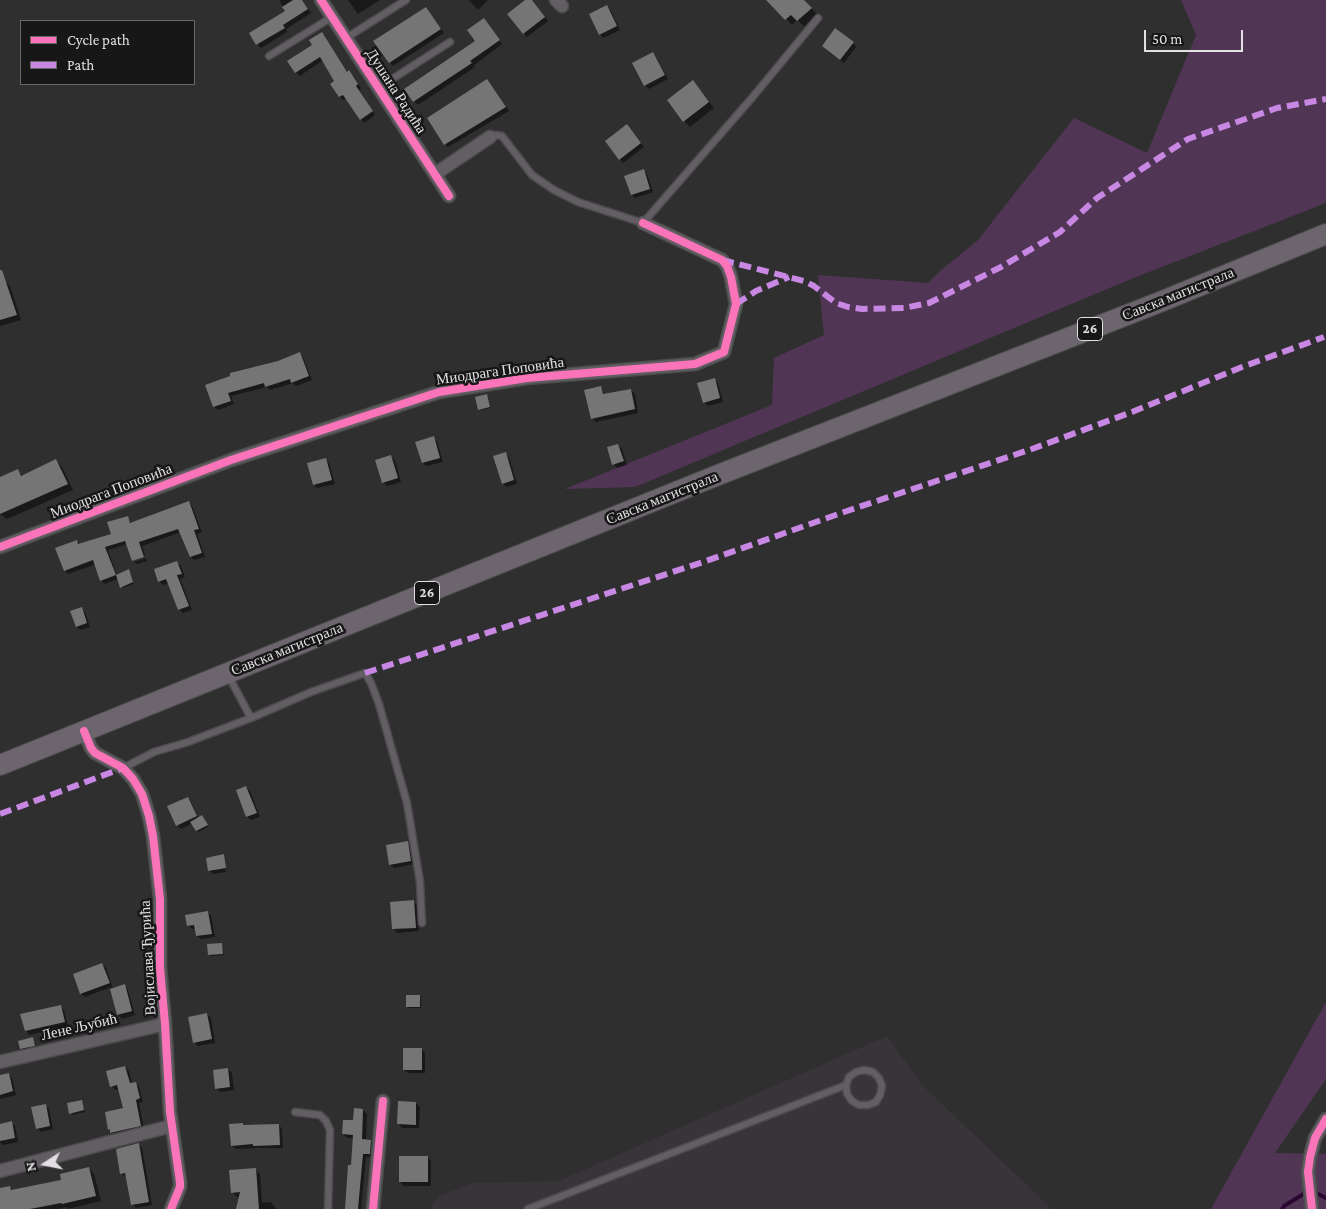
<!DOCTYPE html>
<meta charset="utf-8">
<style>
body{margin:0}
#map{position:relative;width:1326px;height:1209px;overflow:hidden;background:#302f30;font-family:"Crimson Pro",serif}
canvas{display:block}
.legend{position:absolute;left:20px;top:20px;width:175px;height:65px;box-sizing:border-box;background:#181718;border:1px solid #696769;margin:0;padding:6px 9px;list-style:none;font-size:15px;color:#e2e0e2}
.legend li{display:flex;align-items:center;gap:10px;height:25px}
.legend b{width:25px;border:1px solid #696769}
.north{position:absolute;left:20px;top:1139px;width:50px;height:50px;-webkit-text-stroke:4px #181718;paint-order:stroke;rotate:259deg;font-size:14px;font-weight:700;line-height:20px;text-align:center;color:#e2e0e2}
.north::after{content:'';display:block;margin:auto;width:18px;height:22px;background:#e2e0e2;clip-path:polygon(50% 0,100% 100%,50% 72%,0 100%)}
.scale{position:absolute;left:1144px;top:30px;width:99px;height:22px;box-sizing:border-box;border:2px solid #e2e0e2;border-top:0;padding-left:6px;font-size:15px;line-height:18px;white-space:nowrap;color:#e2e0e2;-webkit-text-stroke:4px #181718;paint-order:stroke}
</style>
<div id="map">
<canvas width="1326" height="1209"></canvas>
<ul class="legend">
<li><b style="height:6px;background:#fb73b8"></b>Cycle path</li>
<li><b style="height:6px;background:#c787e3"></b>Path</li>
</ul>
<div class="north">N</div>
<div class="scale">50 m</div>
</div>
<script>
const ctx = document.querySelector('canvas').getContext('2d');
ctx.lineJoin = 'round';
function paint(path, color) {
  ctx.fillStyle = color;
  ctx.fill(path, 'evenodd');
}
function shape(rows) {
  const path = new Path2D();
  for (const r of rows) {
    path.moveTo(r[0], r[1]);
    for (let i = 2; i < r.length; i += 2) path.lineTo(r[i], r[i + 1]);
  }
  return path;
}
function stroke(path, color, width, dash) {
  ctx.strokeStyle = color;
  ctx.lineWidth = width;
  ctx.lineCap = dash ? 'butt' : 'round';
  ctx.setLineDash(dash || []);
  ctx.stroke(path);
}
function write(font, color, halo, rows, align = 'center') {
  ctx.font = font + ' "Crimson Pro",serif';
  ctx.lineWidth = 5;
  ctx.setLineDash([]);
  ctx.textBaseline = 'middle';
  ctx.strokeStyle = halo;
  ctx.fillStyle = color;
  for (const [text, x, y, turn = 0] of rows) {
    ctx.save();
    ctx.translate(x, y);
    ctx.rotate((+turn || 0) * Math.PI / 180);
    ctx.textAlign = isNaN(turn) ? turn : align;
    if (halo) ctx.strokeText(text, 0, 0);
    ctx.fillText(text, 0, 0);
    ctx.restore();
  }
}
const built = shape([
 [887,1036,922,1085,1052,1209,430,1209,439,1196,475,1183,559,1181]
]);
const green = shape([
 [1181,0,1326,0,1326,203,1131,279,635,487,565,489,772,405,774,358,824,335,818,275,928,283,939,272,978,240,1074,118,1147,153,1196,35],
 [1326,1002,1326,1079,1275,1153,1326,1154,1326,1209,1211,1209]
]);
const shadow = shape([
 [279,0,302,0,311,13,286,29,287,32,261,48,257,44,286,12],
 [348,0,380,0,358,14],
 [469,0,488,0,478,10],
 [527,0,533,2,548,21,527,37,509,15],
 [768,0,803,0,817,14,804,26,797,20,792,25],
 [607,7,611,11,620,30,603,38,600,34],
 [426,9,444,33,393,66,390,62],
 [487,23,502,44,473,66,475,67,418,105,414,101,477,41],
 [853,43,856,47,844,63,827,50],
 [314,45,353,76,361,88,359,90,375,115,364,123,361,119,347,98,343,100,340,97,336,81,323,60,300,76,296,72],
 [653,54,656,57,668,79,649,89,645,85],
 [487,80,509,111,448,147,445,144],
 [698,88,714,108,690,127,684,121],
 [631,130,644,147,623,163,619,159],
 [643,170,647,174,653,192,635,198,632,195],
 [5,281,10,286,21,320,0,326,0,283],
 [300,354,303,357,312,380,296,386,293,383,270,390,267,387,231,396,234,404,218,410,214,406,207,386],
 [715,380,718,383,723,402,708,406,704,402],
 [601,388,605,395,631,390,635,394,638,413,596,422,592,418],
 [487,396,491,408,481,410,479,409],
 [433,438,437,441,443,462,426,466,423,463],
 [618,445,622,449,627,465,617,468,614,464],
 [505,453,509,457,517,484,507,487,503,484],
 [391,457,395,460,401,482,387,486,383,482],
 [325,459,329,463,335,484,317,488,314,485],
 [56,461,62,467,73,490,7,519,0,514,0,478,17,471,23,476],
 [188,502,192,506,202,532,197,534,205,557,194,560,191,557,181,532,142,546,145,555,133,561,127,544,108,550,117,576,130,572,133,584,123,588,118,579,105,584,101,580,96,564,68,574,65,571,77,541,80,544,112,535,127,517,132,524],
 [146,558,147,561,137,564,134,562],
 [177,563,181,566,185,577,180,579,192,610,183,613,179,609,169,583,163,585,159,581],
 [81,608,85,612,90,627,80,630,77,627],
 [246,787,250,791,260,817,251,820,247,817,237,791],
 [188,798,191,802,199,819,204,818,208,827,198,832,193,823,181,829,177,825],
 [408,843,412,847,414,864,394,868,390,864],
 [224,856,227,860,230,871,226,858,223,858,226,872,213,874,209,870],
 [413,902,417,905,419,931,397,933,394,929],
 [208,912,211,916,215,937,201,939,197,936,196,928,192,929,188,925],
 [222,944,224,955,211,956,209,954],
 [102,965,106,968,113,989,125,986,128,990,135,1015,122,1019,118,1015,111,987,85,997,81,993],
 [420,996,421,998,421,1008,409,1008,407,1006],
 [60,1006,64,1010,68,1026,29,1035,26,1031],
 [207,1014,211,1018,215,1043,198,1046,194,1042],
 [92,1025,95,1033,87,1035,84,1027],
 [33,1038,36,1047,23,1050,21,1048],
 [421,1049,425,1053,425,1073,408,1073,404,1070],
 [125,1067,129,1071,132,1084,135,1083,139,1087,143,1102,139,1103,144,1129,115,1136,109,1129,125,1109,119,1089,115,1090,112,1086],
 [228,1069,232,1073,234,1090,220,1092,217,1088],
 [8,1074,12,1078,16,1095,0,1099,0,1076],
 [81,1102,85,1112,72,1115,71,1113],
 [416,1103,420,1107,419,1128,402,1128,399,1124],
 [45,1105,49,1109,53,1129,41,1132,37,1128],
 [363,1110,367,1114,366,1141,370,1141,374,1145,373,1158,366,1157,361,1209,339,1209,346,1209,352,1166,354,1138,347,1138,343,1134],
 [11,1123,15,1126,18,1142,3,1145,0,1142,0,1125],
 [243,1125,244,1126,279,1125,282,1129,283,1148,257,1148,236,1149,232,1146],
 [138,1144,142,1148,152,1205,136,1208,132,1204,127,1177,125,1177,122,1173],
 [428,1157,431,1161,431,1186,404,1186,400,1182],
 [89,1168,94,1174,101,1201,68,1209,67,1207,58,1209,0,1209,0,1189,10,1188,13,1190,63,1181],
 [255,1169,260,1174,262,1203,271,1202,276,1209,237,1209,240,1197,237,1197,232,1192]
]);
const stream = shape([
 [1282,1209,1284,1206,1310,1190,1326,1198]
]);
const building = shape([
 [293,0,302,0,308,9,283,25,285,28,256,45,249,33,285,11,282,7],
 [525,0,532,0,545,17,523,34,507,14],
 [766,0,804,0,812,8,797,21,791,15,785,20],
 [607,5,617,26,599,35,589,14],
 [426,7,441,29,389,63,373,41],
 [484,18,500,40,470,61,472,63,413,102,404,89,475,41,467,30],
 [835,28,854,42,840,60,822,46],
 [322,32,347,72,349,70,358,84,356,86,373,111,360,120,343,95,339,97,330,84,334,81,320,57,295,73,287,61,312,45,309,40],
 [653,52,665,75,644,86,632,63],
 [487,79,506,107,444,145,427,118],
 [693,80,709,102,683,122,667,100],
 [627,124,641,143,619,160,605,141],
 [644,169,650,189,631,195,624,176],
 [0,270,2,270,17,315,0,320],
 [300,352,309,376,291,383,290,379,265,387,264,383,228,393,231,401,213,407,205,385,230,376,230,373,278,361],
 [715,378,720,398,703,403,697,383],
 [601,386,603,394,631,389,635,409,591,419,584,390],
 [487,394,490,407,478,410,475,397],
 [434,436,440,458,422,463,415,442],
 [618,444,624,461,612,465,607,447],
 [506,452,514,480,502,484,493,456],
 [391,455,398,478,382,483,375,460],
 [326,458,332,480,313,485,307,463],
 [56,459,68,484,0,514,0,477,18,469,21,476],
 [189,501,199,529,194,530,202,553,190,557,178,529,139,542,144,557,132,561,125,541,105,547,116,575,100,581,93,560,64,571,55,548,77,540,78,544,111,534,107,522,128,516,130,523],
 [177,561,182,574,177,575,189,606,178,610,166,579,158,582,154,569],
 [129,569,133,582,120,588,116,575],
 [82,607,87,623,76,627,70,611],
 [246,786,257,813,246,817,236,790],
 [188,797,197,816,176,826,167,806],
 [202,815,208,825,196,831,190,822],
 [408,841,411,861,389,865,386,845],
 [224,854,226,868,208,871,206,858],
 [414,900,416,928,392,929,390,902],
 [208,911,212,934,196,936,194,925,187,926,185,915],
 [222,943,223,954,208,955,207,944],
 [102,963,110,983,80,994,73,974],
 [125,984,132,1011,117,1015,110,989],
 [406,995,420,995,420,1007,406,1007],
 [61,1005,65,1022,25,1031,20,1014],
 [207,1013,212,1039,193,1043,188,1017],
 [33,1037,35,1046,20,1049,18,1041],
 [403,1048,422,1048,422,1070,403,1070],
 [125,1066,130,1083,136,1082,140,1098,136,1100,141,1126,110,1133,110,1129,108,1130,105,1112,123,1108,117,1085,110,1087,106,1071],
 [228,1068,230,1087,215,1089,213,1070],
 [9,1073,13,1091,0,1095,0,1075],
 [82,1100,84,1110,69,1114,67,1103],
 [398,1101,416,1102,416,1125,397,1124],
 [46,1104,50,1126,36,1129,31,1107],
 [354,1108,363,1109,362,1139,371,1140,370,1154,363,1154,358,1209,345,1209,348,1165,351,1165,353,1135,342,1134,343,1120,353,1120],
 [12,1121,15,1138,0,1141,0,1124],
 [243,1123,243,1125,279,1124,280,1145,253,1146,253,1144,231,1146,229,1124],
 [139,1143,149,1202,131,1205,125,1173,120,1174,116,1149],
 [399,1156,428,1156,428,1182,399,1182],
 [89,1167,96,1196,62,1204,61,1203,30,1209,0,1209,0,1188,10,1186,11,1190,61,1180,60,1174],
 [256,1168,259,1209,236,1209,240,1192,231,1193,229,1170]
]);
const service = shape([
 [346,38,406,0],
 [269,56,332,17],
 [378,88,450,42],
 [490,137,496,135,502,136,532,175,554,190,578,202,643,223,751,99,818,18],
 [228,675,251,718],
 [123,768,154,752,188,742,251,718,311,692,365,673,371,683,379,704,407,803,420,882,422,923],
 [295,1112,320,1115,326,1121,330,1130,328,1209],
 [528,1209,846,1085,849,1077,856,1072,864,1070,873,1072,879,1078,882,1086,880,1095,876,1102,868,1105,859,1105,852,1101,847,1094,846,1085]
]);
const minor = shape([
 [321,0,449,196],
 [556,0,562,6],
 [435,174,490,137],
 [0,547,231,460,439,392,527,378,695,364,724,352,736,304,731,277,727,266,722,260,643,223],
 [84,731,91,748,95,753,123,768,133,779,142,794,149,816,153,836,160,899,160,968,165,1024,170,1112,180,1182,180,1187,171,1209],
 [0,1062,165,1024],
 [0,1171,171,1126],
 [373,1209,383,1101],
 [1312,1209,1308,1172,1310,1157,1315,1138,1326,1119]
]);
const primary = shape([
 [0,765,718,475,1160,302,1326,234]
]);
const quiet = shape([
 [722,260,804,281,814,286,836,303,848,307,862,309,904,308,929,303,1001,267,1060,232,1097,198,1188,139,1277,108,1326,99],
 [736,304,756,291,789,277],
 [365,673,703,562,847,511,1032,449,1132,412,1242,367,1324,337],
 [0,814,123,768]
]);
const cycleway = shape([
 [321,0,449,196],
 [0,547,231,460,439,392,527,378,695,364,724,352,736,304,731,277,727,266,722,260,643,223],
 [84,731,91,748,95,753,123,768,133,779,142,794,149,816,153,836,160,899,160,968,165,1024,170,1112,180,1182,180,1187,171,1209],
 [373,1209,383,1101],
 [1312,1209,1308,1172,1310,1157,1315,1138,1326,1119]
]);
const shields = [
 [1090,329,25],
 [427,593,25]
];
const shieldNames = [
 ["26",1090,329],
 ["26",427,593]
];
const streetNames = [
 ["Душана Радића",396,91,57],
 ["Савска магистрала",1178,294,-22],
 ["Миодрага Поповића",500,371,-8],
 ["Миодрага Поповића",111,491,-21],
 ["Савска магистрала",662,498,-22],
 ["Савска магистрала",287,649,-22],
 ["Војислава Ђурића",148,958,-93],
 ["Лене Љубић",79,1027,-13]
];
paint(built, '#39333a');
paint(green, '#503654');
paint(shadow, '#0007');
stroke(stream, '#2c0733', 4);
paint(building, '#767576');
stroke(service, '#4c4b4c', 9);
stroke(minor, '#4c4b4c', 15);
stroke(primary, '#4c4b4c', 22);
stroke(service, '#635d64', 6);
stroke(minor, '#635d64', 12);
stroke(primary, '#6c656e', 20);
stroke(quiet, '#c787e3', 6, [12, 6]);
stroke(cycleway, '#fb73b8', 8);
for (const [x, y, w] of shields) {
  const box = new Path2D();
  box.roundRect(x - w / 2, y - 11.5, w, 23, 4);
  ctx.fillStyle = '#181718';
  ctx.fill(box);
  stroke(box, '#e2e0e2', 1);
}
write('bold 14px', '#e2e0e2', null, shieldNames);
write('15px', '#e2e0e2', '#181718', streetNames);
</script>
